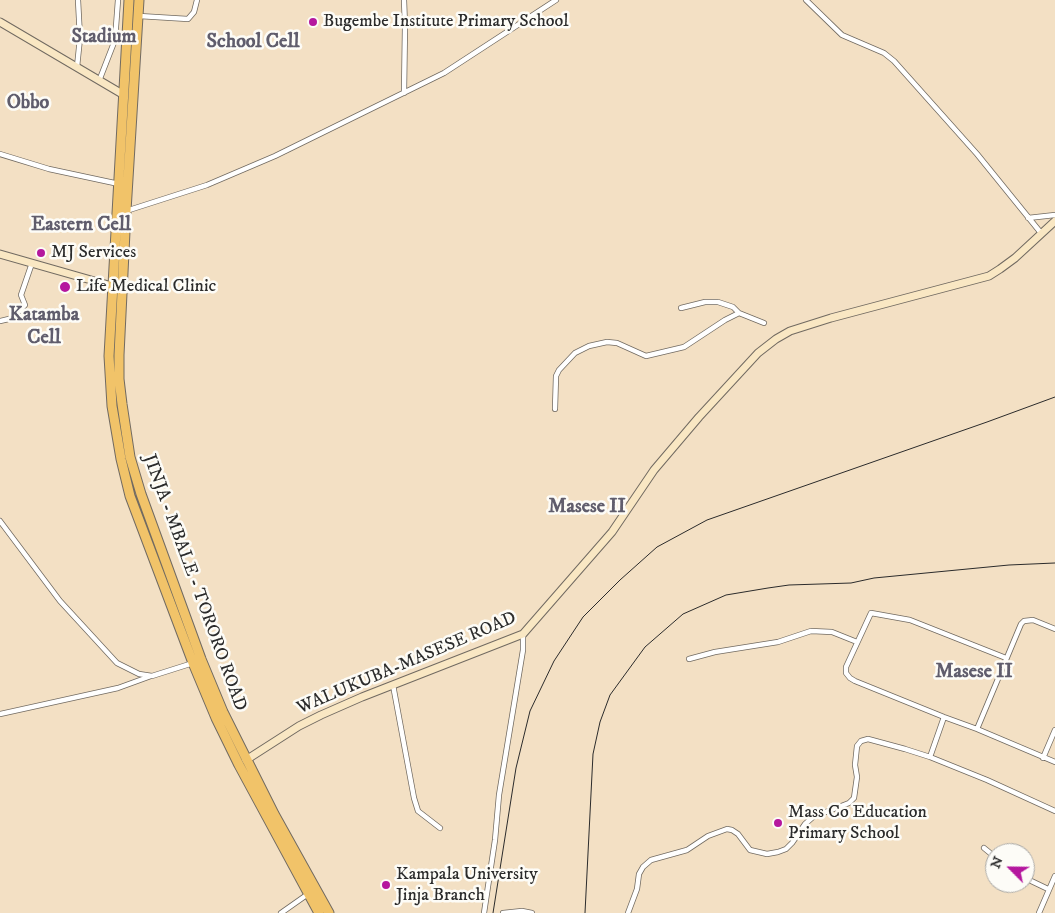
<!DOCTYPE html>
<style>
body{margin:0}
#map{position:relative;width:1055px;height:913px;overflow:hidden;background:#f3e0c4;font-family:"IM FELL DW Pica",serif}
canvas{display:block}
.north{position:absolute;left:985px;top:843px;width:50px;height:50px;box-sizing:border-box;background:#fdfcf7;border:1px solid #a9a8a5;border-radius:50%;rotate:293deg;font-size:14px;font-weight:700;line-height:20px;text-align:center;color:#2b2b2b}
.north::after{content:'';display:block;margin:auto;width:18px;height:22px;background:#b5179e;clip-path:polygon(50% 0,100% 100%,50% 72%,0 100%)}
</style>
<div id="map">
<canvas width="1055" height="913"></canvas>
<div class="north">N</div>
</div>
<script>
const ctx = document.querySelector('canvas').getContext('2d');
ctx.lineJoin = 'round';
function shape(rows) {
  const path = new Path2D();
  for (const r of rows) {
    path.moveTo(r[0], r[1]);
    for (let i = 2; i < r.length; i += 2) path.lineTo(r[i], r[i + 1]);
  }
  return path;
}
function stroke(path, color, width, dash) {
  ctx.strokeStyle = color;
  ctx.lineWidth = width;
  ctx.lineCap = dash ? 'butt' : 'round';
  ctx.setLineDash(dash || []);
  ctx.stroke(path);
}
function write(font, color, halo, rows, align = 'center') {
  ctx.font = font + ' "IM FELL DW Pica",serif';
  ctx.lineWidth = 5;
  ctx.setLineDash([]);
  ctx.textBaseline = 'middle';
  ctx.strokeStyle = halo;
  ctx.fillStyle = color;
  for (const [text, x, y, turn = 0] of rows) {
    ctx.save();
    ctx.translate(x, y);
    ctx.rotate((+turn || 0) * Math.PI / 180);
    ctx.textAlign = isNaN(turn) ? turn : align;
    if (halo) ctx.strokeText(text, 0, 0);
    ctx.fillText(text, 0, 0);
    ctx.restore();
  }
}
const street = shape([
 [806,0,842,35,884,53,894,61,977,154,1041,233],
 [139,16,188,19,194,12,197,0],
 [77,67,80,38,78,0],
 [99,81,115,40,118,0],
 [404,93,405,26,404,0],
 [0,154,49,169,119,184],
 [126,211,207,185,275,156,444,73,556,0],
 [1028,218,1055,215],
 [681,308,705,302,718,302,733,307,739,313],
 [0,321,13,318,25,305,21,295,32,263],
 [555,409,556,376,559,370,575,353,589,346,607,342,617,343,646,356,684,347,725,320,739,313,764,323],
 [0,521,60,601,117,663,139,674,152,676,193,663],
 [1006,658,910,620,871,613,846,667,846,673,850,678,855,681,944,717,977,729,1055,762],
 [689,659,715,652,778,642,811,631,832,632,857,642],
 [393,685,414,798,418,811,440,828],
 [0,714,118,688,151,676],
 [977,729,1021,624,1024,621,1033,620,1055,629],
 [930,757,944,717],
 [1043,758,1055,730],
 [984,848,995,857],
 [1025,878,1048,889],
 [281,913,308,894],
 [484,913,495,840,499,795,523,650,523,634],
 [503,913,522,911,532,913],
 [628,913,637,889,639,874,643,867,651,860,687,850,708,836,727,829,732,830,738,834,750,850,767,854,778,852,786,849,792,843,805,824,813,817,849,803,854,798,857,777,855,765,857,746,861,741,868,739,905,749,930,757,987,780,1055,811],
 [1039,913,1055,876]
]);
const secondary = shape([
 [0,22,124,95],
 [0,254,112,286],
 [246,760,299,726,321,715,362,697,523,634,612,532,654,470,699,417,758,353,776,339,790,331,831,318,989,276,1000,269,1015,258,1055,221]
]);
const highway = shape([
 [129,0,109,356,112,406,121,459,130,496,193,663,216,718,239,765,319,913],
 [139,0,126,211,119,355,119,379,122,404,130,457,141,494,201,659,223,712,274,814,329,913]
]);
const rail = shape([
 [493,913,516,768,530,711,554,661,583,617,620,580,657,547,707,520,987,422,1055,397],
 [585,913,593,754,600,722,610,695,645,647,683,614,726,595,768,588,789,585,851,583,874,578,1009,565,1055,563]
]);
const markers = [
 [313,22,5,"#b5179e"],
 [41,253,5,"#b5179e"],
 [65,287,6,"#b5179e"],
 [778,823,5,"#b5179e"],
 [386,885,5,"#b5179e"]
];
const poiNames = [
 ["Bugembe Institute Primary School",323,22],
 ["MJ Services",51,253],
 ["Life Medical Clinic",76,287],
 ["Mass Co Education",788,813],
 ["Primary School",788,834],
 ["Kampala University",396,875],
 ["Jinja Branch",396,896]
];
const streetNames = [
 ["JINJA - MBALE - TORORO ROAD",194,583,70],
 ["WALUKUBA-MASESE ROAD",407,664,-23]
];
const quarterNames = [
 ["Stadium",104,38],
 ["School Cell",253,43],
 ["Obbo",28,104],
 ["Eastern Cell",81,226],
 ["Katamba",44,316],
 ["Cell",44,339],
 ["Masese II",587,508],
 ["Masese II",974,673]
];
stroke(street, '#716a61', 6);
stroke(secondary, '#716a61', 9);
stroke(highway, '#716a61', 11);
stroke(street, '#fff', 4.5);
stroke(secondary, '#f9e7c3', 7);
stroke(highway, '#f1c369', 9);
stroke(rail, '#2b2b2b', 1);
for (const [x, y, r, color] of markers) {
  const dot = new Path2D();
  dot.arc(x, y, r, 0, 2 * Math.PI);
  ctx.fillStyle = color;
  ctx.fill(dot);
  stroke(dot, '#fdfcf7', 2);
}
write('18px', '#2b2b2b', '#fdfcf7', poiNames, 'left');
write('18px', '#2b2b2b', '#fdfcf7', streetNames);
write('bold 20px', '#605d6c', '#fdfcf7', quarterNames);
</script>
